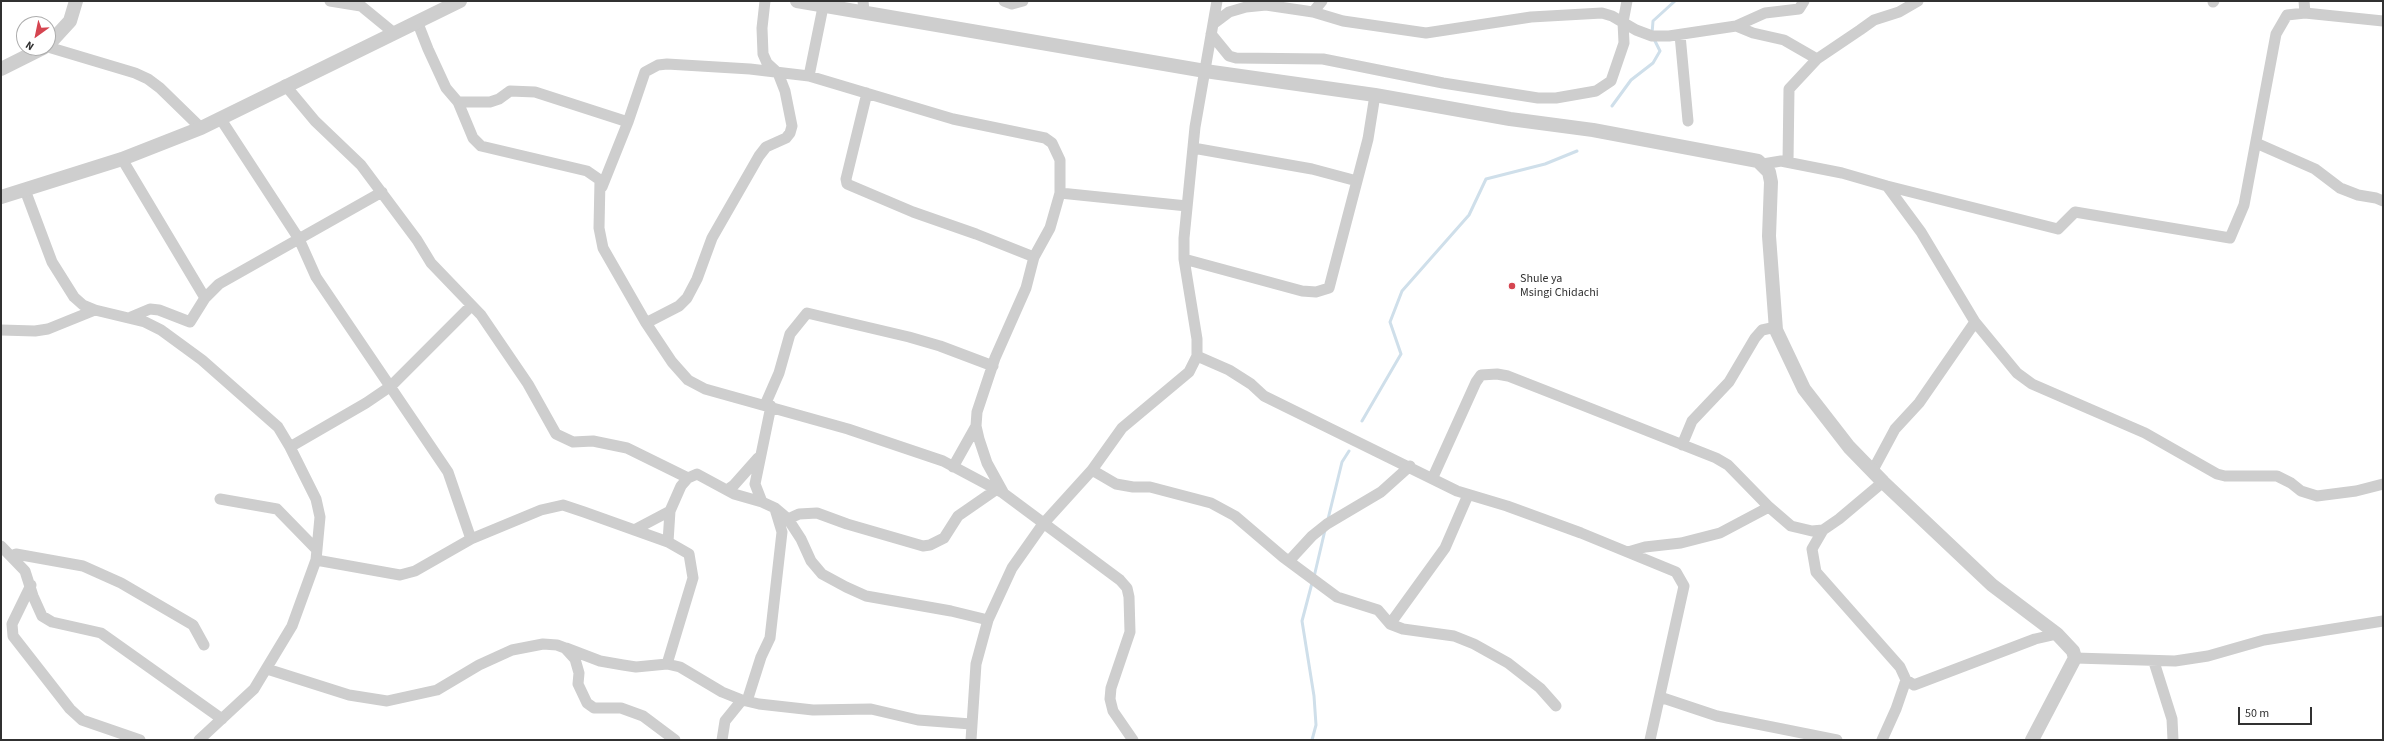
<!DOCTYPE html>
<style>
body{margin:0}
#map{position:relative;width:2384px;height:741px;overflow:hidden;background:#fff;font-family:"Source Sans 3",sans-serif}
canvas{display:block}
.frame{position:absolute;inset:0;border:2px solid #313131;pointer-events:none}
.north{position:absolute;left:16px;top:16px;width:40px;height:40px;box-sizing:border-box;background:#fff;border:1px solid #adadad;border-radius:50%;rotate:213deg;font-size:11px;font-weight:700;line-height:16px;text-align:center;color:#313131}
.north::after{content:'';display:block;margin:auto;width:14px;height:18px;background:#d54550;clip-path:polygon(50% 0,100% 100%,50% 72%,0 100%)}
.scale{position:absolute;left:2238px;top:707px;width:74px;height:18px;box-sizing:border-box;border:2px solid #313131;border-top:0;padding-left:5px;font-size:12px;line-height:14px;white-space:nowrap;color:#313131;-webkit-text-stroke:3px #fff;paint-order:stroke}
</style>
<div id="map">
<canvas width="2384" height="741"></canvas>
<div class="frame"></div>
<div class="north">N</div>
<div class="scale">50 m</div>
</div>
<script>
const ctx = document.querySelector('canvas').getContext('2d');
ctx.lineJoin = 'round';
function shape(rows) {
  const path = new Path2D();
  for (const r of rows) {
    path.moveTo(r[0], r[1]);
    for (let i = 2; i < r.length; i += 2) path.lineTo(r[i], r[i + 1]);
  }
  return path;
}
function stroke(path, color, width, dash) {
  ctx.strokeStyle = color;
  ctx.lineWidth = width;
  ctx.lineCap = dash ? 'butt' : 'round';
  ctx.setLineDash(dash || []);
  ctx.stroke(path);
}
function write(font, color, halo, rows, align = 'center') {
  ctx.font = font + ' "Source Sans 3",sans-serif';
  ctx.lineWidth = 4;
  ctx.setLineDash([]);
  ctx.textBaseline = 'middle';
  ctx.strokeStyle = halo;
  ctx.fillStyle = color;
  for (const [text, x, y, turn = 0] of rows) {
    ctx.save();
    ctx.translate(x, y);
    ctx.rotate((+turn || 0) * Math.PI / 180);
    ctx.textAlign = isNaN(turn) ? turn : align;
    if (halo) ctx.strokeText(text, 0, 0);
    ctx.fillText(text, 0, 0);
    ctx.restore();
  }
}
const stream = shape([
 [1652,34,1653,21,1675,1],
 [1612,106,1631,80,1653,63,1660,51,1654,39],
 [1362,421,1401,354,1390,322,1402,291,1469,215,1486,179,1545,164,1577,151],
 [1328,519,1342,462,1349,451],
 [1314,577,1325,530],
 [1312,740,1316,725,1314,696,1302,621,1312,583]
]);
const minor = shape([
 [330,1,361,6],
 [355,1,394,33],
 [863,1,864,11],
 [1004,1,1012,4,1023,1],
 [2304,1,2305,13],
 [2213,2,2214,1],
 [1313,12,1322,1],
 [417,21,428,49,446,88,458,102,473,138,481,146,587,171,600,180,599,228,603,248,646,323,672,362,688,380,705,389,848,429,943,461,1003,493,1120,580,1127,588,1129,597,1130,632,1111,688,1110,699,1113,711,1133,740],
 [1213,24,1229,12,1246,7,1266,5,1313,12,1343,21,1426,33,1531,17,1602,13,1612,16,1636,30,1652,36,1669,36,1736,26,1765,13,1799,9,1804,1],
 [1736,26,1753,33,1784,40,1817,59],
 [1211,34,1229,56,1236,58,1323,59,1443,83,1538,98,1556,98,1596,91,1611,81,1624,43,1623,22,1627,1],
 [1680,35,1688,121],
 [48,47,135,73,148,79,160,88,201,128],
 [809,76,823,7],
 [285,85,315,121,361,165,417,240,431,263,481,315,528,384,556,434,573,442,593,441,627,448,688,478],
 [867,93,846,179,847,184,913,212,976,234,1034,257],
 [458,102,490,102,499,99,510,91,535,92,628,122],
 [220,118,299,239,316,277,448,472,471,539],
 [2256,143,2315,169,2340,188,2358,195,2376,198,2383,201],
 [1193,148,1312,169,1357,181],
 [122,159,205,298,219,284,382,192],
 [1788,162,1789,89,1817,59,1860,30,1874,20,1899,12,1918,1],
 [1763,164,1781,161,1842,173,1887,186,2058,229,2075,212,2230,238,2244,205,2276,34,2287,15,2305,13,2383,21],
 [1887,186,1921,232,1975,322,2017,373,2032,384,2145,433,2217,474,2225,476,2277,476,2291,483,2301,491,2317,496,2356,491,2383,484],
 [602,187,628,122,645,72,658,65,667,64,750,69,809,76,953,119,1045,138,1052,143,1060,160,1060,193,1050,228,1034,257,1026,288,995,358,977,412,976,426,979,439,987,463,1003,492],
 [25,190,52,262,74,297,83,305,95,310,145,322,161,330,202,360,278,427,290,447,316,499,320,517,316,560,292,626,254,689,199,740],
 [1060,193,1187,206],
 [1184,259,1302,291,1316,292,1329,288,1368,139,1375,95],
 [131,317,150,309,159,310,190,322,205,298],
 [646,323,679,306,687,298,697,279,712,238,759,156,766,147,786,138,790,133,792,126,785,91,778,73,767,63,763,54,762,28,765,1],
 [1,330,35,331,48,329,95,310],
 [1197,356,1229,370,1251,384,1264,396,1457,491,1507,506,1581,533,1676,572,1684,586,1650,740],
 [765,405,779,373,790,334,807,313,909,337,940,346,993,366],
 [1682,445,1692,421,1729,382,1755,338,1762,330,1776,327],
 [290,447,366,403,391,386,471,306],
 [953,467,976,426],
 [1092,470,1116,484,1133,487,1150,487,1211,503,1235,516,1283,557,1337,597,1378,610,1390,624,1403,629,1454,636,1474,644,1508,663,1540,688,1556,706],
 [1873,470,1895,429,1919,403,1975,322],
 [1433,477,1476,382,1481,375,1497,374,1508,376,1582,405,1716,458,1728,465,1769,507,1791,526,1812,531,1823,530,1812,549,1816,572,1900,667,1906,680,1896,709,1882,740],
 [727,490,734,485,758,458],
 [220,499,277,509,316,549],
 [762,502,755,484,771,406],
 [788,519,799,514,817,513,847,524,923,546,930,545,944,538,958,516,997,489],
 [634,530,670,511],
 [1823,530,1839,519,1883,482],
 [668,542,670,511,681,486,688,478,697,474,734,494,762,502,775,508,788,519,801,539,811,561,822,574,846,587,866,596,951,611,988,620],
 [1,546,25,571,33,596,42,616,52,622,101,633,222,719],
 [1628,552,1645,547,1681,543,1720,533,1769,507],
 [12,556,16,554,83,566,121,583,193,625,204,645],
 [316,560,400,575,415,571,471,539,541,510,563,505,584,512,668,542,689,554,693,578,667,664],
 [1289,561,1312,536,1327,524,1381,492,1410,466],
 [31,585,12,624,13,636,70,709,82,720,140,740],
 [1390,624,1445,548,1468,495],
 [566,648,600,661,623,665,636,667,667,664,680,667,722,692,742,700,759,704,813,710,871,709,918,720,971,724],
 [2075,658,2175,661,2208,656,2264,640,2383,621],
 [2154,662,2172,719,2173,740],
 [267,669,349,695,387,701,437,690,479,665,512,650,543,644,557,645,565,648,575,659,579,673,578,684,587,703,594,708,621,708,643,716,675,740],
 [1906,680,1914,685,2035,639,2057,634],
 [1660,697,1717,716,1837,740],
 [747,701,761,657,770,638,782,532,775,509],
 [722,740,725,721,742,700],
 [971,740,976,664,988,620,1012,568,1043,524,1092,470,1122,428,1189,372,1197,356,1197,339,1184,259,1184,238,1195,127,1217,1]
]);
const tertiary = shape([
 [797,1,1205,71,1375,95,1510,119,1593,130,1758,161,1769,172,1771,182,1769,236,1776,330,1804,389,1849,447,1883,482,1992,585,2057,634,2073,651,2075,658,2032,740],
 [48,45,70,21,76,1],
 [1,69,43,48],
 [1,197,122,159,201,128,460,1]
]);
const markers = [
 [1512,286,4,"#d54550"]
];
const poiNames = [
 ["Shule ya",1520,279],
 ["Msingi Chidachi",1520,293]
];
stroke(stream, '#cfdfea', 3);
stroke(minor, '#cecece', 11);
stroke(tertiary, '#cecece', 14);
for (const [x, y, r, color] of markers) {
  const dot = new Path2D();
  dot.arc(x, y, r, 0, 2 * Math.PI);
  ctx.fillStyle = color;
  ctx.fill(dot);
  stroke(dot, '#fff', 1.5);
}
write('12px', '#313131', '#fff', poiNames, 'left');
</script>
